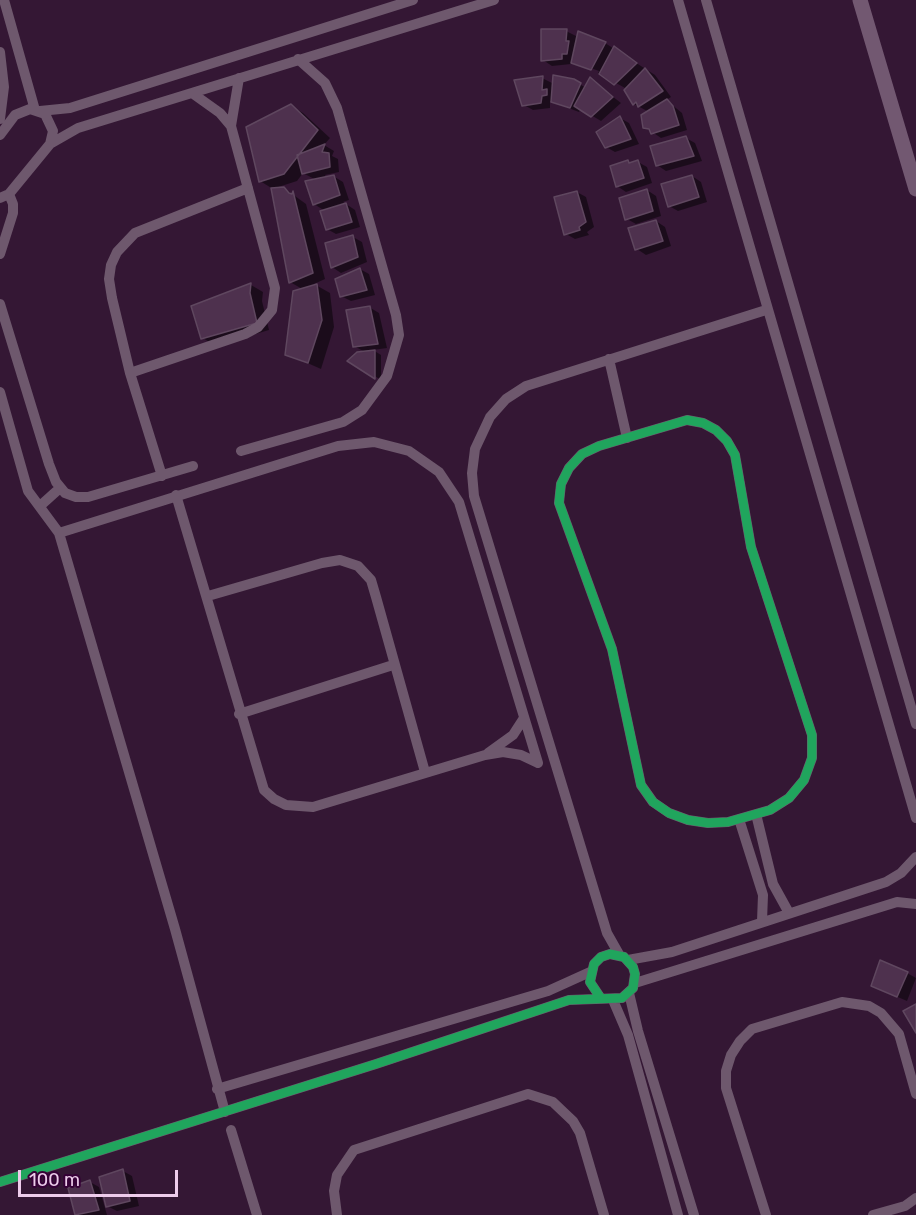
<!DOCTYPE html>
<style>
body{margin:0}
#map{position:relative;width:916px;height:1215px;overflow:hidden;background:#341734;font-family:Rubik,sans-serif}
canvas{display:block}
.scale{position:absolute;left:18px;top:1170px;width:160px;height:27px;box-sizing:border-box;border:3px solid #edcceb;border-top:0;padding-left:8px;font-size:18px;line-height:21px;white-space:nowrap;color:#edcceb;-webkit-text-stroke:4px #360037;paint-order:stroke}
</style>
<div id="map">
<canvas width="916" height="1215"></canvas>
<div class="scale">100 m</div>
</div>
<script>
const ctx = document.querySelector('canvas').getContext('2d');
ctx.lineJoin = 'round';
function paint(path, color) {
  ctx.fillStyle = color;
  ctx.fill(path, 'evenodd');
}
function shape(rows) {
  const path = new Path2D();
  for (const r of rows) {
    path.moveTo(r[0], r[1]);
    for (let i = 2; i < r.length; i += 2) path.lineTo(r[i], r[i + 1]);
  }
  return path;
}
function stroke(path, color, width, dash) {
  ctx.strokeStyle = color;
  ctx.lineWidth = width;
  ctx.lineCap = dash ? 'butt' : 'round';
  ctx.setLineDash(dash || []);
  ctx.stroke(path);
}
const shadow = shape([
 [566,31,578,37,605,43,655,75,671,97,666,100,682,113,687,130,661,138,645,127,649,112,634,104,625,88,598,73,599,71,571,61,571,64,552,66,543,60],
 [542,78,554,84,573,80,586,88,590,79,621,103,601,121,581,109,579,112,550,101,550,108,533,110,524,105],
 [291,106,303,113,330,138,324,145,334,151,332,156,338,159,339,172,325,175,326,178,333,176,343,182,349,200,343,202,355,210,360,227,336,234,327,229,325,211,314,204,316,180,303,173,297,181,275,188,284,188,306,204,325,279,314,284,330,293,334,327,321,369,287,354,304,290,290,282,273,189,260,181],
 [620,118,629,123,639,144,615,152,606,147],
 [686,138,695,143,702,161,666,171,657,165],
 [628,162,638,162,647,167,652,183,626,192,617,186],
 [692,176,701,182,707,202,678,211,669,206],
 [647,190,656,196,661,216,636,224,627,219],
 [577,192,586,197,594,227,587,232,589,235,575,239,566,234],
 [656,221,665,227,671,246,646,255,637,249],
 [353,237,362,242,367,262,341,273,332,267],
 [360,269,369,274,375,295,351,301,341,296],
 [251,285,263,292,262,301,269,330,215,346,203,338,193,307],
 [369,307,379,313,387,348,373,350,381,355,381,380,350,360,365,352,354,346],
 [907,973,916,978,907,1001,872,986],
 [123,1171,132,1176,139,1206,117,1211,107,1206],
 [90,1182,99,1187,107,1215,77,1215,69,1189]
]);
const building = shape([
 [541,29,567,29,566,41,569,41,567,54,562,54,562,59,541,61,541,29],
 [578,31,606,42,591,70,571,63,578,31],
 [614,46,637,63,614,85,599,74,614,46],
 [645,68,663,91,638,107,636,102,633,105,624,90,645,68],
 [553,75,574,79,581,83,570,108,551,102,553,75],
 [543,76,542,90,547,89,547,95,542,96,541,103,522,106,514,80,543,76],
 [590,77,613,97,591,117,574,106,590,77],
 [667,99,673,106,679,125,651,134,649,129,643,128,641,115,667,99],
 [291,104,318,130,284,174,259,182,246,127,291,104],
 [620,116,631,139,605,148,596,132,620,116],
 [686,136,694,156,656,166,650,146,686,136],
 [325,144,322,152,329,153,330,167,302,174,297,155,325,144],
 [628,160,629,163,638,160,644,178,616,187,610,166,628,160],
 [334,175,340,195,313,205,305,181,334,175],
 [692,175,699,197,668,207,661,184,692,175],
 [284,187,289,193,292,194,293,191,313,273,289,283,271,188,284,187],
 [647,189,653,211,625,220,619,198,647,189],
 [577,191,586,222,579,227,580,230,564,235,554,197,577,191],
 [346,203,352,222,326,230,320,211,346,203],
 [656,220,663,241,635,250,628,228,656,220],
 [353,235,358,257,331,268,325,243,353,235],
 [360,268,367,290,340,297,335,279,360,268],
 [251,283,250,293,257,323,201,339,191,306,251,283],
 [317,284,322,320,308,363,285,355,293,291,317,284],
 [370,306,378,344,353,347,346,310,370,306],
 [375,350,375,379,347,361,357,352,375,350],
 [880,960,908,972,897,997,871,986,880,960],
 [916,1004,916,1033,903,1011,916,1004],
 [123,1169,130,1201,106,1207,99,1177,123,1169],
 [90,1180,99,1210,75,1215,68,1188,90,1180]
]);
const street = shape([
 [4,0,35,110],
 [678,0,916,818],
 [706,0,916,724],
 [0,52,4,87,0,119],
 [192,93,220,113,231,126],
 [40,111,70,108,413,0],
 [0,135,15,115,30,109,45,114,53,131,50,144,9,194,0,198],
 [50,144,78,128,494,0],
 [0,254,13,213,13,204,9,194],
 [0,304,49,464,56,482,65,493,76,497,88,497,193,466],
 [609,359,627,438],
 [130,373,245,334,258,327,272,310,275,288,231,126,239,78],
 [0,392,28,491,59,533,175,929,225,1112],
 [687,420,703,423,716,430,727,441,735,455,751,547,812,735,812,758,804,780,789,798,770,810,728,822,708,823,688,820,669,813,653,802,641,785,612,649,559,503,561,484,569,468,582,454,599,446,687,420],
 [241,451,343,422,362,410,387,376,399,335,396,315,337,108,325,83,298,59],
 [162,476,130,373,112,298,109,279,111,265,117,252,135,233,248,188],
 [176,495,264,790,274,799,286,805,313,807,485,755,503,752,521,755,538,763],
 [40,506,60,488],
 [59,533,338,446,374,442,409,451,439,472,459,502,538,763],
 [208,596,322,563,340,560,358,566,371,580,376,597,425,772],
 [239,714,393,665],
 [488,753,513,735,524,718],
 [756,814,773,884,789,913],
 [739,819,763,895,762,921],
 [620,956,607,933,474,496,472,473,475,449,490,417,506,399,526,386,766,310],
 [628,960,672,952,886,882,901,873,916,857],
 [635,983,897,902,916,904],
 [629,993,638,1031,694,1215],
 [613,1000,628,1035,678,1215],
 [217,1089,548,991,590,972],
 [231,1130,257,1215],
 [0,1182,376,1064,569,1000,622,998,633,988,635,974,633,967,624,957,610,954,601,957,594,964,590,982,600,997],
 [337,1215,334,1191,337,1175,354,1150,528,1094,553,1102,573,1121,580,1133,604,1215],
 [766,1215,726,1088,726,1071,731,1055,740,1041,752,1029,842,1002,869,1006,881,1013,899,1034,916,1094],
 [873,1215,905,1206,916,1198]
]);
const secondary = shape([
 [860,0,916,189]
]);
const cycleway = shape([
 [687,420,703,423,716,430,727,441,735,455,751,547,812,735,812,758,804,780,789,798,770,810,728,822,708,823,688,820,669,813,653,802,641,785,612,649,559,503,561,484,569,468,582,454,599,446,687,420],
 [0,1182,376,1064,569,1000,622,998,633,988,635,974,633,967,624,957,610,954,601,957,594,964,590,982,600,997]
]);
paint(shadow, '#0007');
paint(building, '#4e314e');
stroke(building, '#5f475f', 1.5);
stroke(street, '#6e586d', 10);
stroke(secondary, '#725871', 15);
stroke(cycleway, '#20a55d', 9);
</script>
